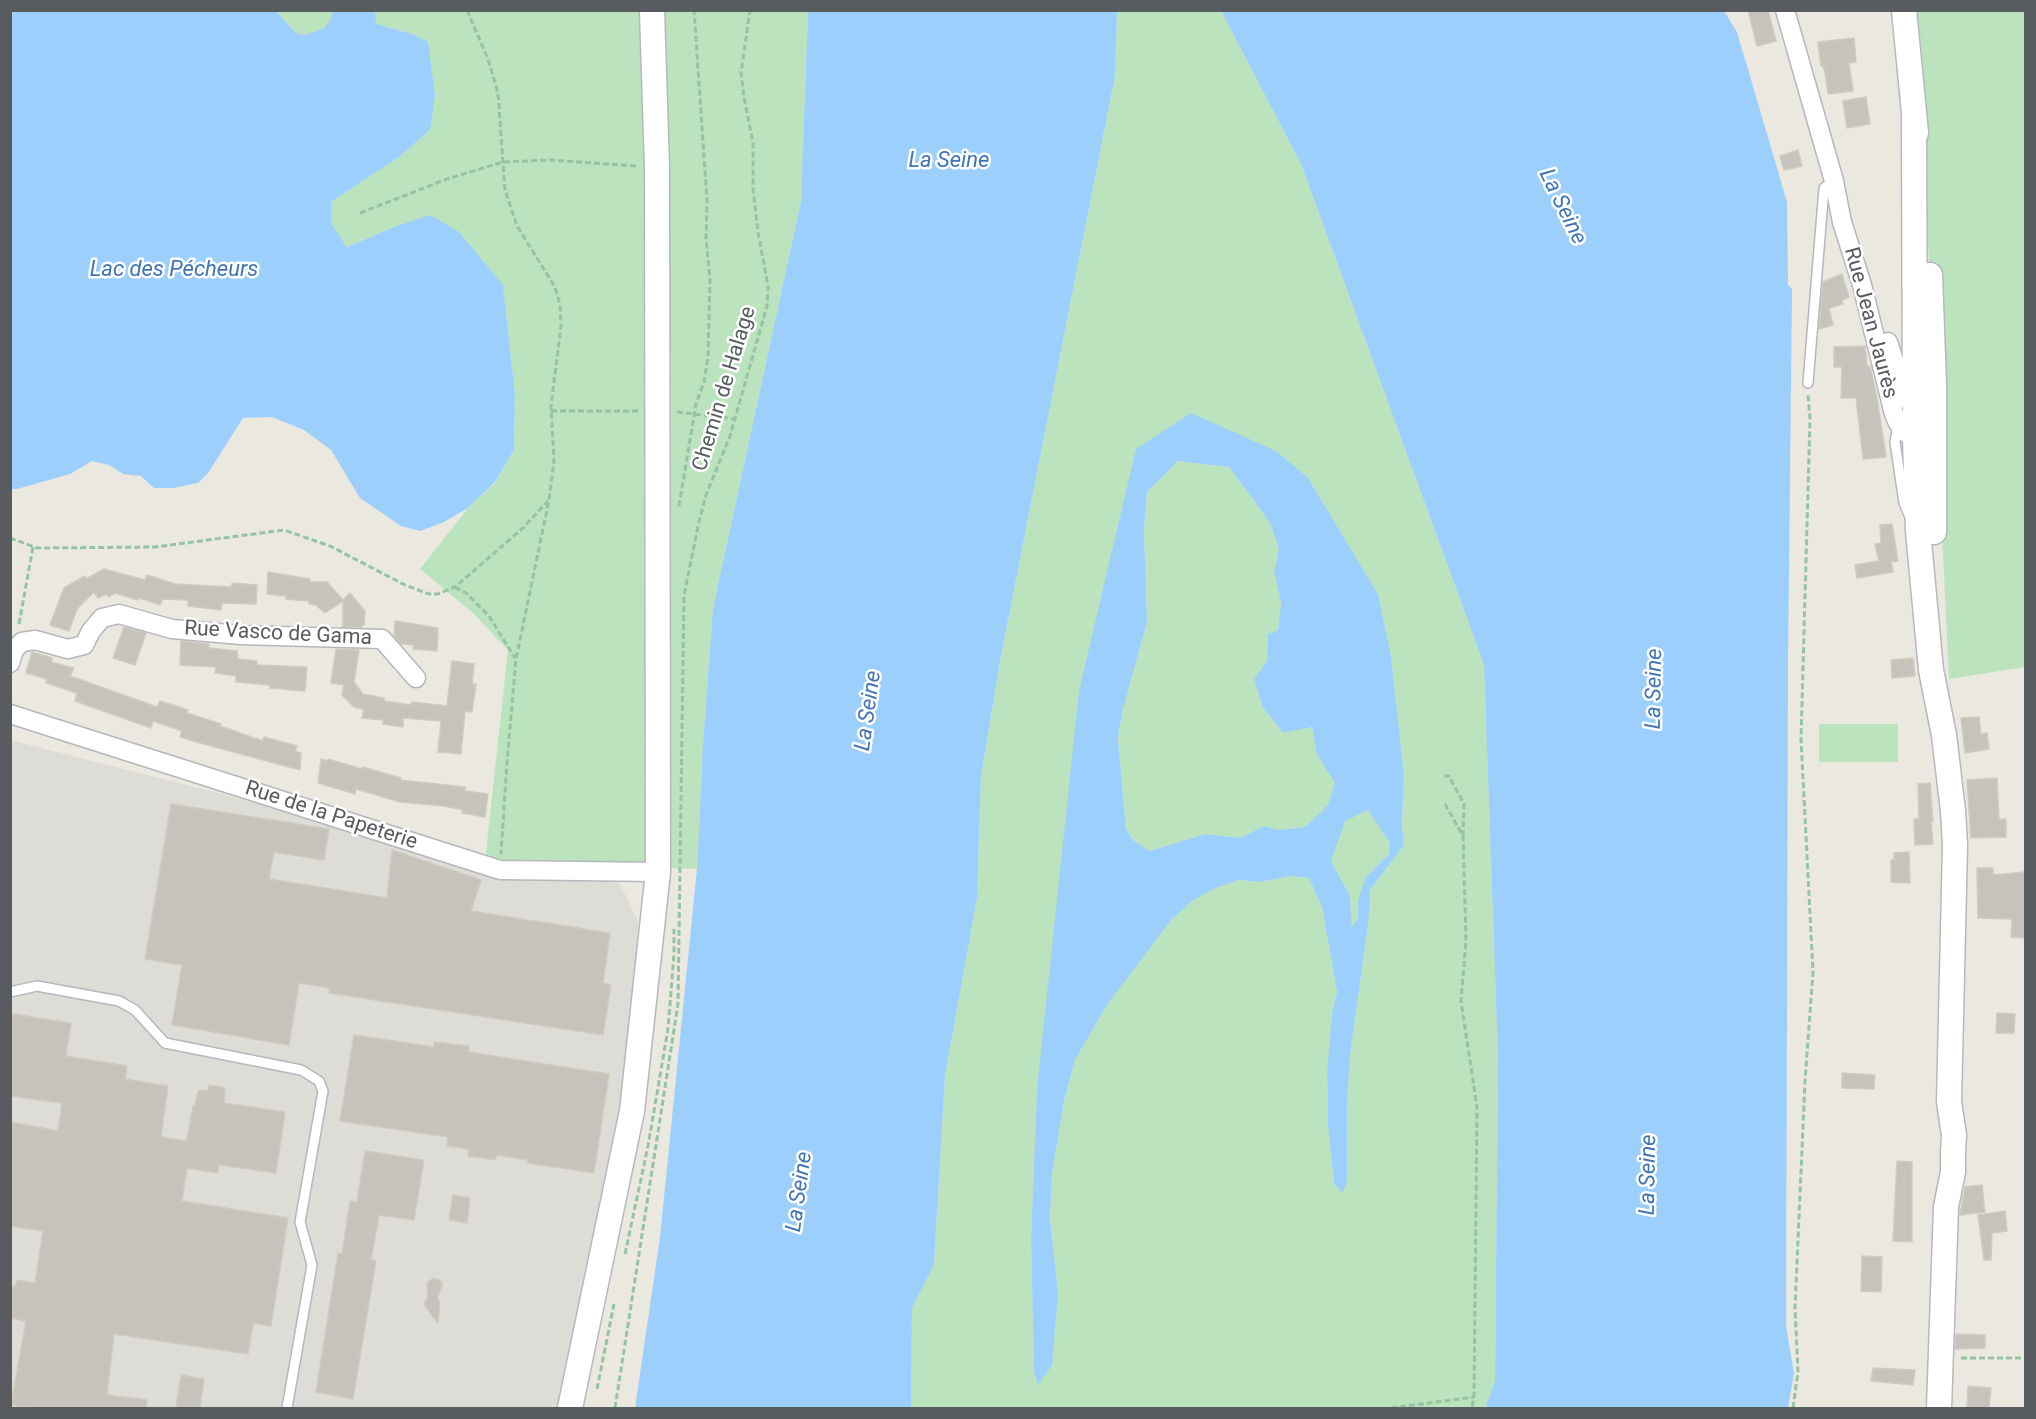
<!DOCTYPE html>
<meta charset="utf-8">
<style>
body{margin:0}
#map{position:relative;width:2036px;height:1419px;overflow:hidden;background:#ebe9df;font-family:Roboto,sans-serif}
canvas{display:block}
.frame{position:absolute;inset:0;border:12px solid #585b60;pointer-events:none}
</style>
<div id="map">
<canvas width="2036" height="1419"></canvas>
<div class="frame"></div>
</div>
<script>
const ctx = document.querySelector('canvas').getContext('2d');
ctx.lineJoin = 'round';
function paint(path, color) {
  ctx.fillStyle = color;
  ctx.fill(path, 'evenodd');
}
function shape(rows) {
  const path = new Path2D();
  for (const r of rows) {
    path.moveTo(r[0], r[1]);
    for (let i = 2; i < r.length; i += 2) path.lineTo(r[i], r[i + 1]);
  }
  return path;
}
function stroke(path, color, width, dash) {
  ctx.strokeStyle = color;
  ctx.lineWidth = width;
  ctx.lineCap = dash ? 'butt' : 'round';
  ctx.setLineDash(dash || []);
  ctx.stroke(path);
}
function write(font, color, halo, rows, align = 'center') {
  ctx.font = font + ' Roboto,sans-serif';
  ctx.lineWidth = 5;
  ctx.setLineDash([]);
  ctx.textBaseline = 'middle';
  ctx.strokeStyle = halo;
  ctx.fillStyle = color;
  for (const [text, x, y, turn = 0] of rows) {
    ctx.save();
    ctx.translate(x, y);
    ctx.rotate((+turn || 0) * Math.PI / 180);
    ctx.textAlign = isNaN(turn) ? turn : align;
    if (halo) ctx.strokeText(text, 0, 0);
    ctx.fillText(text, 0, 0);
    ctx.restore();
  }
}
const industrial = shape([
 [10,740,485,861,617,878,638,921,633,1046,560,1408,11,1408]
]);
const green = shape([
 [276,11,333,11,331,19,324,28,305,35,296,33],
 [375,11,808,11,801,201,713,608,703,744,697,869,485,861,508,650,473,613,420,569,468,508,495,483,514,450,515,394,503,285,394,227,347,247,331,223,331,202,399,157,430,130,412,34,375,24],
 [1117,11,1221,11,1301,164,1484,665,1498,1058,1495,1381,1485,1408,911,1408,912,1308,934,1265,945,1076,977,898,981,777,1000,661,1115,76],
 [1136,449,1308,478,1378,594,1391,657,1404,776,1402,824,1404,844,1370,889,1366,877,1389,854,1391,843,1368,809,1335,783,1317,755,1312,727,1283,733,1263,708,1254,679,1267,661,1268,635,1278,630,1281,603,1274,571,1279,550,1270,523,1229,467,1178,461,1147,492,1144,531,1147,622,1122,713,1118,738,1126,829,1134,841,1150,851,1205,834,1240,838,1264,826,1279,830,1305,827,1328,805,1331,861,1350,896,1352,928,1358,919,1358,901,1368,926,1350,1055,1347,1106,1334,1183,1328,1126,1327,1072,1332,1013,1337,992,1322,907,1309,878,1291,876,1260,882,1239,880,1213,889,1191,901,1172,919,1107,1005,1075,1060,1065,1097,1052,1173,1050,1218,1058,1293,1038,1385,1034,1372,1031,1239,1037,1089,1058,905],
 [1917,11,2026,11,2025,667,1949,679],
 [1819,724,1898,724,1898,762,1819,762]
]);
const water = shape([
 [11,10,276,11,296,33,305,35,324,28,331,19,333,11,375,11,376,24,412,34,428,42,435,95,430,130,399,157,331,202,331,223,347,247,394,227,430,215,459,232,503,285,515,394,514,450,495,482,468,508,444,522,420,531,401,526,360,498,331,450,304,430,272,417,243,418,208,473,198,483,173,488,154,488,141,476,123,474,109,465,92,461,70,474,17,489,11,489],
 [808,11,1117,11,1115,76,1000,661,981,777,977,898,945,1076,934,1265,912,1308,911,1408,635,1408,660,1237,697,869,703,744,713,608,801,201],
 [1724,11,1737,32,1787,202,1788,285,1792,289,1788,662,1786,1325,1794,1373,1788,1408,1485,1408,1495,1381,1498,1058,1484,665,1301,164,1221,11],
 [1191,413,1276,451,1308,478,1378,594,1391,656,1404,776,1402,824,1404,845,1370,890,1366,880,1370,892,1368,926,1350,1055,1347,1106,1347,1182,1342,1193,1334,1183,1328,1126,1327,1072,1332,1013,1337,992,1322,907,1309,878,1291,876,1260,882,1239,880,1213,889,1192,901,1172,919,1107,1005,1075,1060,1065,1097,1052,1173,1050,1218,1058,1293,1052,1365,1038,1385,1034,1372,1031,1239,1037,1089,1079,691,1136,449],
 [1178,461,1229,467,1270,523,1279,549,1274,571,1281,603,1278,630,1268,634,1267,661,1254,679,1263,708,1283,733,1312,727,1317,755,1335,783,1328,805,1305,827,1279,830,1264,826,1240,838,1205,834,1150,851,1134,841,1126,829,1118,738,1122,713,1147,622,1144,531,1147,492],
 [1368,810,1390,843,1389,854,1365,878,1358,901,1358,919,1352,927,1350,896,1331,861,1345,821]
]);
const building = shape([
 [1748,10,1768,10,1776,41,1757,46,1748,10],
 [1854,38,1856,62,1849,63,1853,91,1828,94,1825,72,1823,66,1821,66,1818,42,1854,38],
 [1866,97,1870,124,1847,128,1843,101,1866,97],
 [1798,150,1802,166,1784,170,1780,156,1798,150],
 [1842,274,1849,297,1842,300,1843,304,1829,308,1833,325,1819,329,1823,282,1842,274],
 [1865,346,1867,366,1870,366,1877,398,1886,457,1863,459,1856,398,1841,398,1842,367,1834,367,1834,347,1865,346],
 [1892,524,1898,561,1891,562,1893,572,1857,578,1855,565,1879,561,1875,544,1881,543,1880,525,1892,524],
 [104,569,145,580,147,575,175,584,232,587,232,583,257,585,256,604,222,603,221,610,188,606,188,600,163,599,160,605,140,598,138,600,115,593,109,597,106,594,98,598,94,592,77,609,69,631,50,625,64,588,85,576,86,579,104,569],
 [268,572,310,579,310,582,327,582,343,600,350,593,365,611,364,625,362,625,362,627,343,627,343,601,325,613,316,605,309,604,309,601,286,599,286,596,267,594,268,572],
 [395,621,438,628,437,651,413,649,414,645,401,644,394,636,395,621],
 [124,627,146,633,135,665,113,658,124,627],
 [181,641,209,644,209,648,237,651,238,659,257,661,257,665,307,667,305,691,270,688,270,685,236,682,236,676,215,673,216,667,180,665,181,641],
 [336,649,359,650,354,682,363,694,384,698,384,701,411,705,412,702,447,706,452,661,474,664,472,684,476,684,472,712,465,711,461,754,438,752,441,721,403,718,403,727,383,724,383,720,362,718,364,709,354,707,342,695,344,685,331,683,336,649],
 [32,652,52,658,51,662,74,668,70,676,143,702,157,707,160,701,188,710,187,713,221,724,220,726,263,741,264,737,297,746,295,751,301,753,300,770,204,744,180,737,182,731,153,721,151,728,75,701,77,693,46,683,47,679,26,673,32,652],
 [1913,658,1915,676,1892,678,1891,660,1913,658],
 [1979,717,1981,734,1987,733,1989,749,1965,753,1961,718,1979,717],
 [321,759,327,761,328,759,362,769,363,767,401,778,400,780,465,787,465,791,488,794,485,817,462,813,463,810,444,806,400,802,356,789,355,794,318,783,321,759],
 [1997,778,1999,819,2006,819,2006,837,1971,838,1967,780,1997,778],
 [1930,783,1933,821,1931,821,1933,844,1915,845,1914,819,1919,819,1918,784,1930,783],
 [171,804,329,829,324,860,274,852,269,879,387,898,392,850,481,880,471,911,610,933,603,983,611,985,603,1035,329,993,330,988,299,983,289,1045,172,1025,182,965,145,959,171,804],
 [1909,852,1910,883,1891,882,1891,860,1894,860,1894,853,1909,852],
 [1977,868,1993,868,1993,875,2025,872,2025,938,2011,937,2012,919,1978,918,1977,868],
 [1997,1013,2015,1014,2014,1033,1996,1033,1997,1013],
 [13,1014,71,1023,66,1056,127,1066,125,1079,168,1086,161,1137,187,1141,193,1106,195,1106,197,1095,199,1090,208,1091,209,1085,225,1088,224,1103,285,1112,276,1173,219,1165,218,1173,187,1168,182,1201,288,1218,271,1326,253,1323,248,1354,114,1334,107,1395,147,1400,146,1408,33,1408,11,1405,26,1321,10,1318,10,1286,15,1287,17,1280,35,1283,43,1231,10,1226,10,1122,58,1131,62,1103,10,1096,10,1028,13,1014],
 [354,1035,434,1047,434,1042,469,1046,468,1052,609,1074,594,1173,528,1163,528,1160,497,1155,495,1160,468,1156,469,1149,447,1146,448,1137,340,1121,354,1035],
 [1842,1073,1875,1075,1874,1089,1842,1088,1842,1073],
 [365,1151,424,1160,414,1220,379,1215,371,1260,376,1261,353,1399,316,1392,338,1253,342,1254,350,1201,357,1202,365,1151],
 [1897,1161,1912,1162,1912,1242,1893,1241,1897,1161],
 [1982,1185,1985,1212,1960,1215,1965,1187,1982,1185],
 [453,1195,470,1198,467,1223,449,1220,453,1195],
 [2005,1211,2007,1231,1992,1233,1991,1260,1984,1260,1978,1215,2005,1211],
 [1862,1256,1882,1257,1881,1292,1861,1291,1862,1256],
 [432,1279,437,1279,442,1282,442,1287,437,1297,440,1302,438,1323,425,1306,425,1301,428,1298,427,1286,428,1282,432,1279],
 [1956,1334,1985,1335,1985,1348,1955,1349,1956,1334],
 [1873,1368,1915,1370,1913,1385,1871,1381,1873,1368],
 [181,1375,204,1379,200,1408,176,1408,181,1375],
 [1968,1386,1991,1388,1989,1408,1967,1408,1968,1386]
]);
const path = shape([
 [467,10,488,59,498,93,505,190,517,226,555,287,560,305,561,326,551,406,554,461,549,500,516,659,507,762,501,854],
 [360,213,447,179,503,162,550,160,637,166],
 [551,411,638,411],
 [677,412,735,419],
 [679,506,696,404,704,382,708,356,710,279,706,239,707,201,694,10],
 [10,538,37,548,155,547,284,530,330,546,405,585,429,594,438,594,455,587,523,528,548,501],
 [455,587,466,593,489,616,515,658],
 [19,624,33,547],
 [1444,776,1449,776,1464,804,1463,835],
 [1445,804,1463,836,1466,941,1461,1001,1477,1107,1474,1397,1472,1408],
 [625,1254,648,1146,668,1029,674,954,674,929],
 [1961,1358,2026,1358],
 [597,1389,614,1304],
 [615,1408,678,1004,684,595,699,522,706,495,730,436,767,306,768,286,758,232,753,189,753,143,744,97,741,73,750,10],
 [1391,1408,1474,1397],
 [1793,1408,1798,1372,1795,1308,1805,1081,1813,972,1801,739,1810,419,1808,395]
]);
const service = shape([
 [1808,383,1824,188,1834,181],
 [1898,425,1895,442,1904,503,1909,515],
 [10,992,37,986,119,1001,135,1010,165,1043,301,1070,319,1081,323,1091,300,1222,312,1265,287,1408]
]);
const minor = shape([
 [1785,10,1834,181,1842,222,1862,285,1894,414,1898,423,1906,433,1910,435,1925,435],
 [1888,342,1906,398,1916,409],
 [10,663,14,650,22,642,35,640,68,649,84,645,91,631,102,618,119,614,172,629,241,635,382,639,416,678],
 [10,714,500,870,658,872]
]);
const secondary = shape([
 [1904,10,1916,133],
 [1914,117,1915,440,1918,531,1931,670,1944,735,1953,811,1955,845,1949,1102,1954,1135,1953,1152,1953,1172,1946,1207,1939,1408],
 [1930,275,1934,384,1934,532],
 [570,1408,632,1111,658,872,657,168,652,10]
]);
const streetNames = [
 ["Rue Jean Jaurès",1870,323,75],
 ["Chemin de Halage",725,389,-73],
 ["Rue Vasco de Gama",278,634,3],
 ["Rue de la Papeterie",331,816,18]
];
const waterNames = [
 ["La Seine",949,161],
 ["La Seine",1562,207,64],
 ["Lac des Pécheurs",174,270],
 ["La Seine",1655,689,-89],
 ["La Seine",869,711,-82],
 ["La Seine",1649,1175,-89],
 ["La Seine",800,1192,-82]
];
paint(industrial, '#dedcd7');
paint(green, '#bbe3bd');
paint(water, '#9dcffd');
paint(building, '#c6c3bc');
stroke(building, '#cfcbbe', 1.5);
stroke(service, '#b5b7bc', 12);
stroke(minor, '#b5b7bc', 21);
stroke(secondary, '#b5b8be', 27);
stroke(path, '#95c3a4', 3, [6, 3]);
stroke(service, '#fff', 9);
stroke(minor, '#fff', 18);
stroke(secondary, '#fff', 24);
write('21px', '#585b60', '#fff', streetNames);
write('italic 22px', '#4074b5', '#fff', waterNames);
</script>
